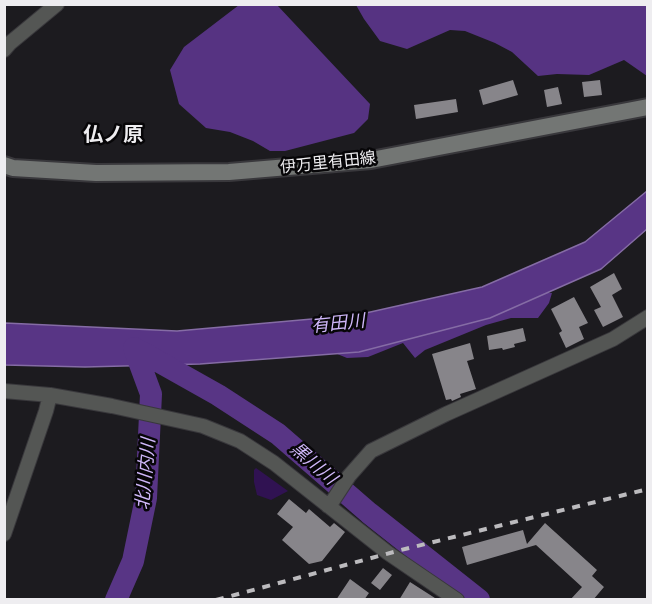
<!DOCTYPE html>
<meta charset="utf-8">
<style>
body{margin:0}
#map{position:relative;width:652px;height:604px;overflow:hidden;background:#1c1b1f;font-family:"IBM Plex Sans",sans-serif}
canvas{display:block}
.frame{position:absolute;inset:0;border:6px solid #eeedf0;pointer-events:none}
</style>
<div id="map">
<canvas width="652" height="604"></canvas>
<div class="frame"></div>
</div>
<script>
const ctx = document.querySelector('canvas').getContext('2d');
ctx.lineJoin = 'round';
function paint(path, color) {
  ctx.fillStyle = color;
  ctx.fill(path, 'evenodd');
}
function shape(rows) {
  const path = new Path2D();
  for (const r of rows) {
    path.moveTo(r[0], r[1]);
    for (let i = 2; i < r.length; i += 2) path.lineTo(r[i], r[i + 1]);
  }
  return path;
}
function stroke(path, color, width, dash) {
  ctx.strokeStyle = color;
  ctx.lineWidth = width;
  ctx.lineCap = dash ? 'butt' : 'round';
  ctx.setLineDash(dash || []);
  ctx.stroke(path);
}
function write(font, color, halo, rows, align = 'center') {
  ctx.font = font + ' "IBM Plex Sans","Noto Sans JP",sans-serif';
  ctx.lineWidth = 5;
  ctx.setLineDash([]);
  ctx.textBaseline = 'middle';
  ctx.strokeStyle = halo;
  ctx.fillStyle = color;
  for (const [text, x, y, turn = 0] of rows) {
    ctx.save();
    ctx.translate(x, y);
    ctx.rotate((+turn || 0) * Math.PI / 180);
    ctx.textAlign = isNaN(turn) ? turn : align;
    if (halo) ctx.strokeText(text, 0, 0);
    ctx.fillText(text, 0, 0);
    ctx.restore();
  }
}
const green = shape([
 [256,468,270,478,288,491,271,500,257,495,254,482,254,470]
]);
const forest = shape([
 [239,5,277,5,370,104,368,119,354,133,285,151,270,151,253,141,230,132,206,128,179,104,170,70,184,47],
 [356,5,647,5,647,76,624,60,589,75,557,74,538,76,512,52,495,43,465,31,450,30,407,49,380,41,364,19],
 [537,292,552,293,549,303,538,318,511,318,486,325,425,350,415,358,403,343,368,357,347,358,325,349]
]);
const water = shape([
 [647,191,647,229,601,269,490,318,359,352,200,364,85,367,5,365,5,323,177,331,357,315,482,287,585,242,647,191]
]);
const river = shape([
 [138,350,218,395,278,434,369,513,479,600],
 [116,600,133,561,146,498,151,394,134,348]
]);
const building = shape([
 [513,80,518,95,483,105,479,90],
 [600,80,602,95,584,97,582,82],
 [558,87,562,104,547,107,544,90],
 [456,99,458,112,416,119,414,105],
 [614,273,622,289,612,295,623,317,603,327,594,310,601,307,590,287],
 [574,297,588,323,579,327,584,339,566,348,559,333,562,331,551,309],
 [523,328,526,341,514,344,515,347,503,350,502,348,489,350,487,336],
 [470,343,474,359,467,361,476,389,460,394,461,397,452,401,451,399,446,400,432,354],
 [289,499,306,513,309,509,330,527,334,523,345,532,322,561,309,564,282,540,293,527,277,514],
 [545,523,597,570,592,576,604,587,593,600,570,600,582,587,536,545,467,565,462,547,523,530,527,544],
 [383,568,392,575,380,590,371,583],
 [350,579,369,593,364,600,336,600],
 [410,582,438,600,399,600]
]);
const minor = shape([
 [4,50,10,43,57,4],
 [4,391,50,395,112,406,203,426,240,441,274,463,388,553,457,600],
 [328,506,332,502,349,476,371,451,446,414,613,339,648,317],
 [4,534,46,411,50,395]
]);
const secondary = shape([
 [4,165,13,168,96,173,229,172,371,160,648,107]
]);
const rail = shape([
 [216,600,401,550,648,489]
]);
const streetNames = [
 ["伊万里有田線",328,163,-6]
];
const waterNames = [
 ["有田川",338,324,-6],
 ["黒川川",313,464,41],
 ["北川内川",146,474,-85]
];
const quarterNames = [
 ["仏ノ原",113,135]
];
paint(green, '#301252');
paint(forest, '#563382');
paint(water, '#583585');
stroke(water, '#856ca5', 1.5);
stroke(river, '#583585', 22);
paint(building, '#87858a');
stroke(minor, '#39383c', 16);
stroke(secondary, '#39383c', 20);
stroke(minor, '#545654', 14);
stroke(secondary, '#737674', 16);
stroke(rail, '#bcbbbe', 4, [8, 8]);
write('16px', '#eeedf0', '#070608', streetNames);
write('italic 18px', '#cfb7f9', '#070608', waterNames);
write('bold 20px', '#eeedf0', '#070608', quarterNames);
</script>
